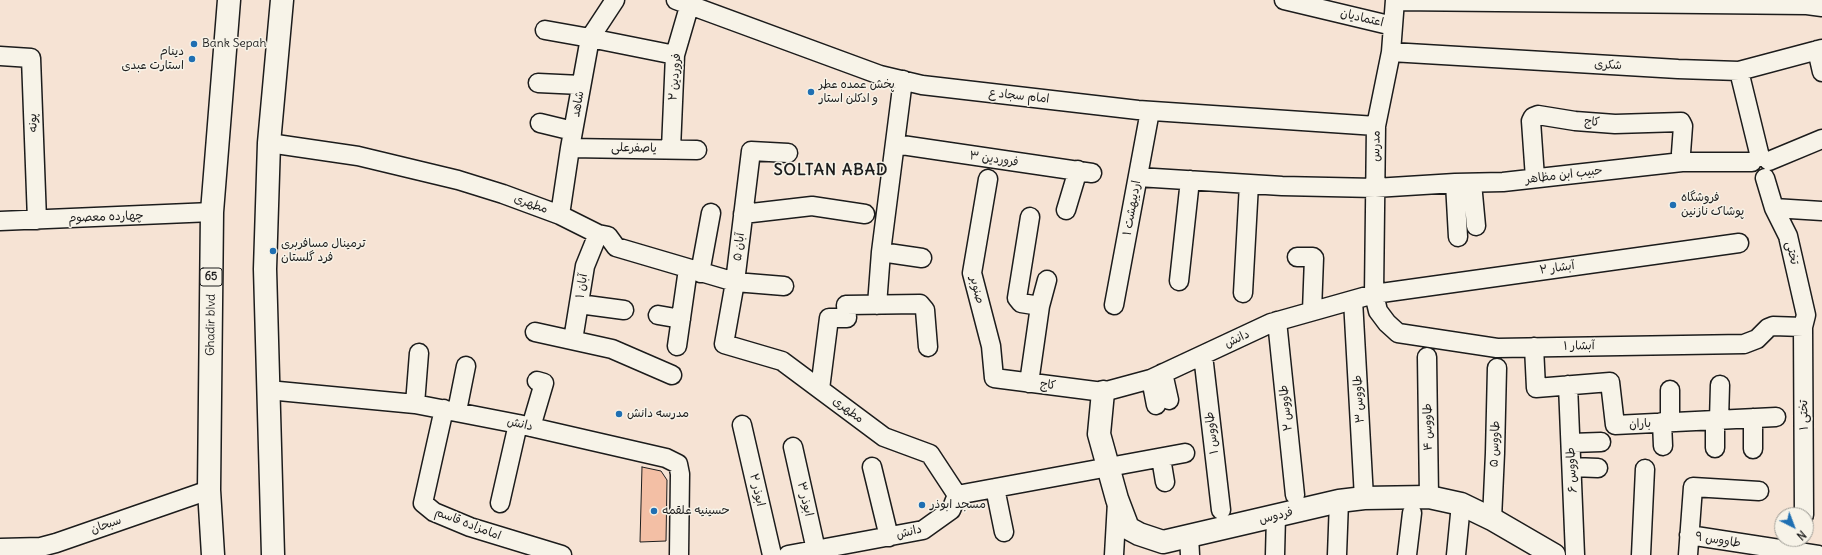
<!DOCTYPE html>
<meta charset="utf-8">
<style>
body{margin:0}
#map{position:relative;width:1822px;height:555px;overflow:hidden;background:#f6e3d4;font-family:Delius,sans-serif}
canvas{display:block}
.north{position:absolute;left:1774px;top:507px;width:40px;height:40px;box-sizing:border-box;background:#f7f3e8;border:1px solid #9f9d96;border-radius:50%;rotate:138deg;font-size:11px;font-weight:700;line-height:16px;text-align:center;color:#1c1c1c}
.north::after{content:'';display:block;margin:auto;width:14px;height:18px;background:#1f6fb2;clip-path:polygon(50% 0,100% 100%,50% 72%,0 100%)}
</style>
<div id="map">
<canvas width="1822" height="555"></canvas>
<div class="north">N</div>
</div>
<script>
const ctx = document.querySelector('canvas').getContext('2d');
ctx.lineJoin = 'round';
function paint(path, color) {
  ctx.fillStyle = color;
  ctx.fill(path, 'evenodd');
}
function shape(rows) {
  const path = new Path2D();
  for (const r of rows) {
    path.moveTo(r[0], r[1]);
    for (let i = 2; i < r.length; i += 2) path.lineTo(r[i], r[i + 1]);
  }
  return path;
}
function stroke(path, color, width, dash) {
  ctx.strokeStyle = color;
  ctx.lineWidth = width;
  ctx.lineCap = dash ? 'butt' : 'round';
  ctx.setLineDash(dash || []);
  ctx.stroke(path);
}
function write(font, color, halo, rows, align = 'center') {
  ctx.font = font + ' Delius,"Playpen Sans Arabic",sans-serif';
  ctx.lineWidth = 3;
  ctx.setLineDash([]);
  ctx.textBaseline = 'middle';
  ctx.strokeStyle = halo;
  ctx.fillStyle = color;
  for (const [text, x, y, turn = 0] of rows) {
    ctx.save();
    ctx.translate(x, y);
    ctx.rotate((+turn || 0) * Math.PI / 180);
    ctx.textAlign = isNaN(turn) ? turn : align;
    if (halo) ctx.strokeText(text, 0, 0);
    ctx.fillText(text, 0, 0);
    ctx.restore();
  }
}
const building = shape([
 [642,467,661,471,667,480,666,541,640,542,642,467]
]);
const minor = shape([
 [676,0,880,75,922,85,1138,110,1376,126],
 [1284,0,1393,26],
 [1395,0,1391,52,1376,126,1374,294,1378,311,1387,323,1398,333,1497,348,1744,344,1757,339,1768,328,1773,326,1803,327],
 [1395,1,1807,5,1822,7],
 [545,30,590,38,675,55],
 [1817,50,1822,72],
 [1391,52,1678,69,1739,71,1822,49],
 [0,56,31,58,37,220],
 [1739,71,1760,157],
 [538,83,581,85],
 [540,123,573,131],
 [269,143,358,156,458,180,503,194,560,215,598,234,608,236,616,247,735,282,784,286],
 [895,144,1092,173],
 [570,148,697,150],
 [671,149,675,55,691,0],
 [788,153,751,151,735,282,724,344,782,361,884,437,930,454,957,495],
 [1769,161,1822,139],
 [1138,177,1282,186,1375,188,1455,183,1503,182,1682,162,1752,162],
 [1535,178,1531,121,1533,117,1538,115,1575,121,1615,124,1681,122,1683,126,1681,153],
 [1765,178,1774,208,1788,236,1806,315,1803,327,1804,515],
 [988,179,972,273,991,346,994,378,1103,392,1151,379,1271,323,1374,294,1739,243],
 [1455,183,1458,237],
 [1472,183,1476,226],
 [1774,208,1822,211],
 [1066,210,1078,170],
 [743,214,812,206,865,214],
 [560,215,570,148,590,38,615,0],
 [1030,217,1017,298,1021,303,1040,306],
 [0,221,212,212],
 [881,252,922,258],
 [1297,257,1313,257,1314,258,1312,311],
 [700,273,711,213],
 [1179,281,1190,180],
 [1243,293,1249,184],
 [1353,300,1364,498],
 [579,304,624,310],
 [877,305,881,252,903,80],
 [1114,305,1150,111],
 [658,315,681,319],
 [1277,321,1295,495],
 [535,332,612,349,672,375],
 [573,340,585,266,598,234],
 [677,346,688,269],
 [1534,347,1536,388,1610,382,1615,425,1776,417],
 [1203,355,1221,510],
 [1427,357,1429,497],
 [1163,373,1169,400],
 [1151,379,1156,405],
 [1029,383,1040,306,1047,280],
 [1568,385,1575,555],
 [820,389,829,318,847,318,846,305,920,304,925,310,928,347],
 [268,390,415,404,518,424,666,458,678,464,680,474,679,555],
 [415,404,419,353],
 [444,409,423,503,434,512,470,527,562,555],
 [457,411,466,366],
 [1715,420,1715,448],
 [1719,420,1720,385],
 [1662,422,1663,446],
 [1670,422,1670,390],
 [742,425,772,555],
 [531,427,544,383,537,381],
 [1571,443,1601,442],
 [793,447,816,550],
 [1753,449,1753,418],
 [1161,458,1165,482],
 [872,467,889,537],
 [1572,467,1598,468],
 [995,488,1004,532],
 [500,503,518,424],
 [1492,519,1495,453,1497,368],
 [1689,535,1818,555],
 [1189,536,1190,555],
 [0,548,41,547,56,543,209,490],
 [788,555,923,530,951,510,957,495,1185,453],
 [1114,555,1117,502],
 [1275,555,1276,516],
 [1337,555,1339,501],
 [1407,555,1412,513],
 [1456,555,1461,504],
 [1641,555,1645,469],
 [1688,555,1693,487,1759,491]
]);
const major = shape([
 [1103,392,1099,434,1117,499,1128,528,1139,534,1163,542,1339,501,1364,498,1429,497,1461,504,1492,519,1554,555]
]);
const highway = shape([
 [213,555,209,490,212,212,229,0],
 [273,555,265,269,269,143,282,0]
]);
const markers = [
 [194,44,4,"#1f6fb2"],
 [192,59,4,"#1f6fb2"],
 [811,92,4,"#1f6fb2"],
 [1673,205,4,"#1f6fb2"],
 [273,251,4,"#1f6fb2"],
 [619,414,4,"#1f6fb2"],
 [922,505,4,"#1f6fb2"],
 [654,511,4,"#1f6fb2"]
];
const shields = [
 [211,277,22]
];
const shieldNames = [
 ["65",211,277]
];
const streetNames = [
 ["اعتمادیان",1362,18,13],
 ["شکری",1608,65,3],
 ["فروردین ۲",675,77,-85],
 ["امام سجاد ع",1019,96,6],
 ["شاهد",578,104,-80],
 ["کاج",1592,122,4],
 ["پونه",33,123,-92],
 ["مدرس",1376,146,-89],
 ["یاصفرعلی",634,148,1],
 ["فروردین ۳",994,159,8],
 ["حبیب ابن مظاهر",1564,175,-7],
 ["مطهری",531,204,20],
 ["اردیبهشت ۱",1132,208,-80],
 ["چهارده معصوم",106,217,-2],
 ["آبان ۵",739,247,-83],
 ["تختی",1792,253,77],
 ["آبشار ۲",1557,268,-8],
 ["آبان ۱",582,286,-81],
 ["صنوبر",977,290,76],
 ["Ghadir blvd",211,325,-89],
 ["دانش",1237,339,-26],
 ["آبشار ۱",1579,346,-1],
 ["کاج",1048,385,7],
 ["طاووس ۳",1359,399,-93],
 ["طاووس ۲",1286,408,-96],
 ["مطهری",848,410,37],
 ["تختی ۱",1804,415,-91],
 ["دانش",520,424,13],
 ["باران",1640,424,-3],
 ["طاووس ۴",1428,427,-91],
 ["طاووس ۱",1212,433,-97],
 ["طاووس ۵",1495,444,-88],
 ["طاووس ۶",1572,470,-93],
 ["ابوذر ۲",757,490,77],
 ["ابوذر ۳",805,499,77],
 ["فردوس",1276,516,-14],
 ["امامزاده قاسم",468,524,21],
 ["سبحان",106,525,-19],
 ["دانش",909,532,-14],
 ["طاووس ۹",1718,540,9]
];
const poiNames = [
 ["Bank Sepah",202,44],
 ["دینام",184,52,"right"],
 ["استارت عبدی",184,66,"right"],
 ["پخش عمده عطر",819,85],
 ["و ادکلن استار",819,99],
 ["فروشگاه",1681,198],
 ["پوشاک نازنین",1681,212],
 ["ترمینال مسافربری",281,244],
 ["فرد گلستان",281,258],
 ["مدرسه دانش",627,414],
 ["مسجد ابوذر",930,505],
 ["حسینیه علقمه",662,511]
];
const districtNames = [
 ["SOLTAN ABAD",831,170]
];
paint(building, '#f3bfa5');
stroke(building, '#1c1c1c', 1);
stroke(minor, '#1c1c1c', 21);
stroke(major, '#1c1c1c', 25);
stroke(highway, '#1c1c1c', 25);
stroke(minor, '#f7f3e8', 18);
stroke(major, '#f7f3e8', 22);
stroke(highway, '#f7f3e8', 22);
for (const [x, y, r, color] of markers) {
  const dot = new Path2D();
  dot.arc(x, y, r, 0, 2 * Math.PI);
  ctx.fillStyle = color;
  ctx.fill(dot);
  stroke(dot, '#f7f3e8', 1.5);
}
for (const [x, y, w] of shields) {
  const box = new Path2D();
  box.roundRect(x - w / 2, y - 9, w, 18, 3);
  ctx.fillStyle = '#f7f3e8';
  ctx.fill(box);
  stroke(box, '#1c1c1c', 1);
}
write('bold 11px', '#1c1c1c', null, shieldNames);
write('12px', '#1c1c1c', '#f7f3e8', streetNames);
write('12px', '#1c1c1c', '#f7f3e8', poiNames, 'left');
ctx.letterSpacing = '1px';
write('bold 16px', '#1c1c1c', '#f7f3e8', districtNames);
ctx.letterSpacing = '0px';
</script>
